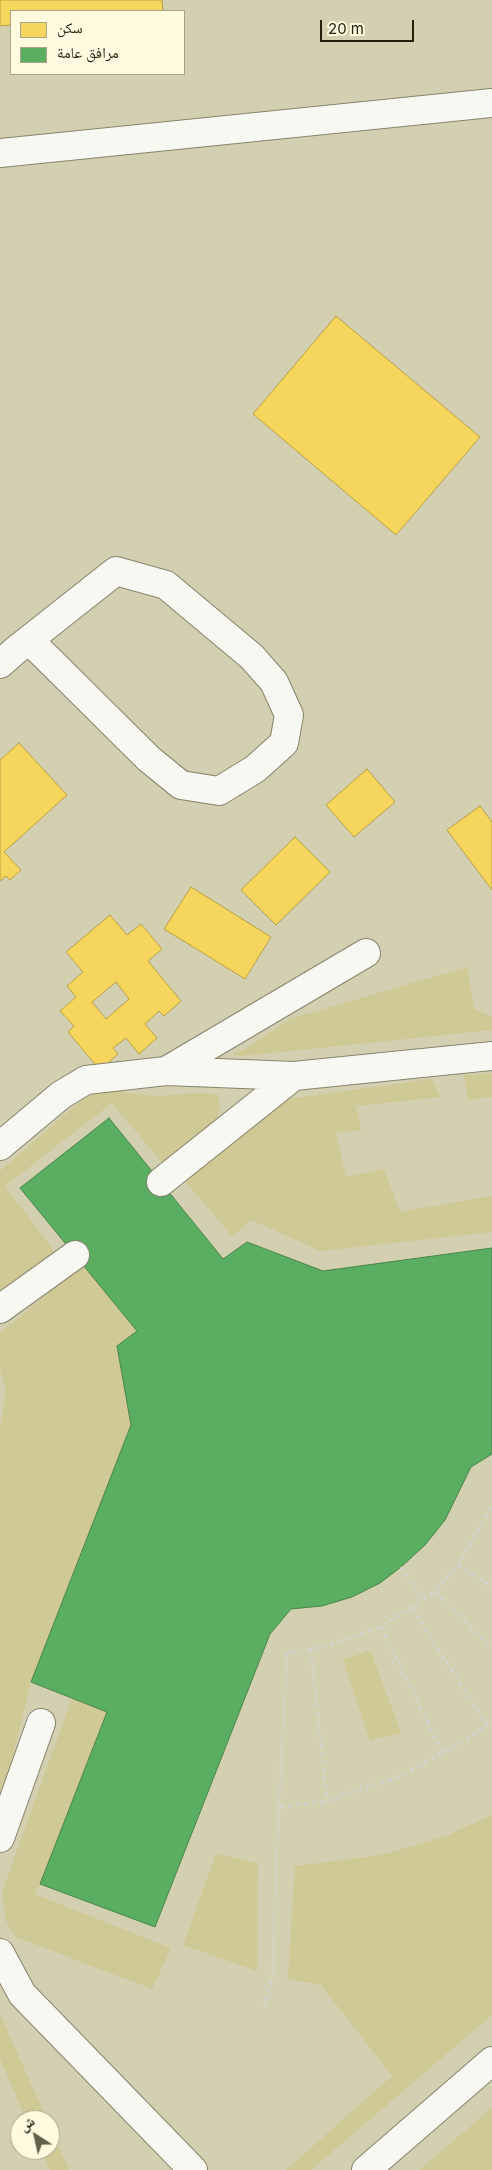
<!DOCTYPE html>
<meta charset="utf-8">
<style>
body{margin:0}
#map{position:relative;width:492px;height:2170px;overflow:hidden;background:#d3cfb1;font-family:Inter,"Noto Naskh Arabic",sans-serif}
canvas{display:block}
.legend{position:absolute;left:10px;top:10px;width:175px;height:65px;box-sizing:border-box;background:#fdfadf;border:1px solid #a6a48b;margin:0;padding:6px 9px;list-style:none;font-size:15px;color:#24220c}
.legend li{display:flex;align-items:center;gap:10px;height:25px}
.legend b{width:25px;border:1px solid #a6a48b}
.north{position:absolute;left:10px;top:2110px;width:50px;height:50px;box-sizing:border-box;background:#fdfadf;border:1px solid #a6a48b;border-radius:50%;rotate:325deg;font-size:14px;font-weight:700;line-height:20px;text-align:center;color:#24220c}
.north::after{content:'';display:block;margin:auto;width:18px;height:22px;background:#615f46;clip-path:polygon(50% 0,100% 100%,50% 72%,0 100%)}
.scale{position:absolute;left:320px;top:20px;width:94px;height:22px;box-sizing:border-box;border:2px solid #24220c;border-top:0;padding-left:6px;font-size:15px;line-height:18px;white-space:nowrap;color:#24220c;-webkit-text-stroke:4px #fdfadf;paint-order:stroke}
</style>
<div id="map">
<canvas width="492" height="2170"></canvas>
<ul class="legend">
<li><b style="height:14px;background:#f6d55c"></b>سكن</li>
<li><b style="height:14px;background:#5aae61"></b>مرافق عامة</li>
</ul>
<div class="north">ش</div>
<div class="scale">20 m</div>
</div>
<script>
const ctx = document.querySelector('canvas').getContext('2d');
ctx.lineJoin = 'round';
function paint(path, color) {
  ctx.fillStyle = color;
  ctx.fill(path, 'evenodd');
}
function shape(rows) {
  const path = new Path2D();
  for (const r of rows) {
    path.moveTo(r[0], r[1]);
    for (let i = 2; i < r.length; i += 2) path.lineTo(r[i], r[i + 1]);
  }
  return path;
}
function stroke(path, color, width, dash) {
  ctx.strokeStyle = color;
  ctx.lineWidth = width;
  ctx.lineCap = dash ? 'butt' : 'round';
  ctx.setLineDash(dash || []);
  ctx.stroke(path);
}
const green = shape([
 [467,967,474,1009,492,1017,492,1030,243,1056,231,1054,245,1049,290,1019],
 [492,1074,492,1097,468,1100,464,1075],
 [432,1079,440,1097,356,1106,361,1130,336,1133,346,1177,384,1169,400,1212,492,1196,492,1232,320,1251,252,1220,232,1236,184,1180,280,1100],
 [115,1089,126,1093,160,1096,196,1093,218,1094,220,1111,215,1123,163,1164,112,1103,5,1186,51,1247,56,1258,0,1299,0,1171,86,1096],
 [83,1265,137,1331,117,1346,131,1425,31,1682,6,1785,0,1792,0,1428,6,1390,0,1370,0,1333],
 [370,1650,401,1733,370,1740,343,1660],
 [72,1698,107,1712,40,1884,34,1894,171,1948,152,1989,16,1937,6,1921,2,1892],
 [492,1815,492,2015,311,2170,286,2170,392,2076,321,1985,288,1979,295,1866,382,1855,446,1836],
 [216,1854,258,1863,257,1971,183,1945],
 [0,2014,47,2120,27,2120,0,2059],
 [492,2108,492,2170,419,2170],
 [50,2127,69,2170,50,2170,41,2150,50,2150]
]);
const homes = shape([
 [0,0,162,0,163,11,11,11,11,25,0,26,0,0],
 [336,316,480,437,396,535,253,414,336,316],
 [19,743,67,795,4,852,21,870,10,880,6,876,0,881,0,760,19,743],
 [367,769,395,802,354,837,326,805,367,769],
 [480,806,492,822,492,890,447,830,480,806],
 [295,837,330,872,276,925,241,890,295,837],
 [191,887,271,937,245,979,164,929,191,887],
 [110,915,127,935,141,924,162,949,148,961,181,1001,164,1016,159,1011,145,1024,157,1038,139,1054,126,1038,113,1048,118,1054,100,1070,68,1032,74,1026,60,1011,76,997,67,986,83,972,66,952,110,915],
 [116,982,129,999,106,1019,92,1002,116,982]
]);
const public = shape([
 [109,1118,223,1259,247,1242,323,1271,492,1248,492,1454,471,1467,445,1520,425,1545,401,1567,380,1583,352,1597,322,1606,291,1609,270,1634,155,1927,40,1884,107,1712,31,1682,131,1425,117,1346,137,1331,20,1188,109,1118]
]);
const path = shape([
 [458,1565,492,1587],
 [401,1567,424,1600],
 [435,1592,492,1648],
 [412,1608,487,1725],
 [381,1627,443,1753],
 [311,1649,327,1801],
 [280,1807,327,1801,398,1777,460,1744,492,1722],
 [264,2008,273,1975,276,1864,287,1654,325,1646,381,1627,435,1592,458,1565,492,1506]
]);
const minor = shape([
 [0,153,492,103],
 [0,664,16,650,116,571,166,585,252,657,274,682,289,715,284,743,255,769,219,791,181,785,149,759,29,640],
 [166,1071,366,953],
 [0,1146,61,1095,86,1080,166,1071,294,1076,492,1056],
 [161,1182,294,1076],
 [0,1309,75,1255],
 [0,1838,41,1723],
 [0,1953,22,1994,193,2170],
 [366,2170,492,2061]
]);
paint(green, '#cfc996');
paint(homes, '#f6d55c');
stroke(homes, '#b79f44', 1);
paint(public, '#5aae61');
stroke(public, '#4a8448', 1);
stroke(minor, '#87846c', 30);
stroke(path, '#d4d3ca', 3, [4, 4]);
stroke(minor, '#f8f8f3', 28);
</script>
